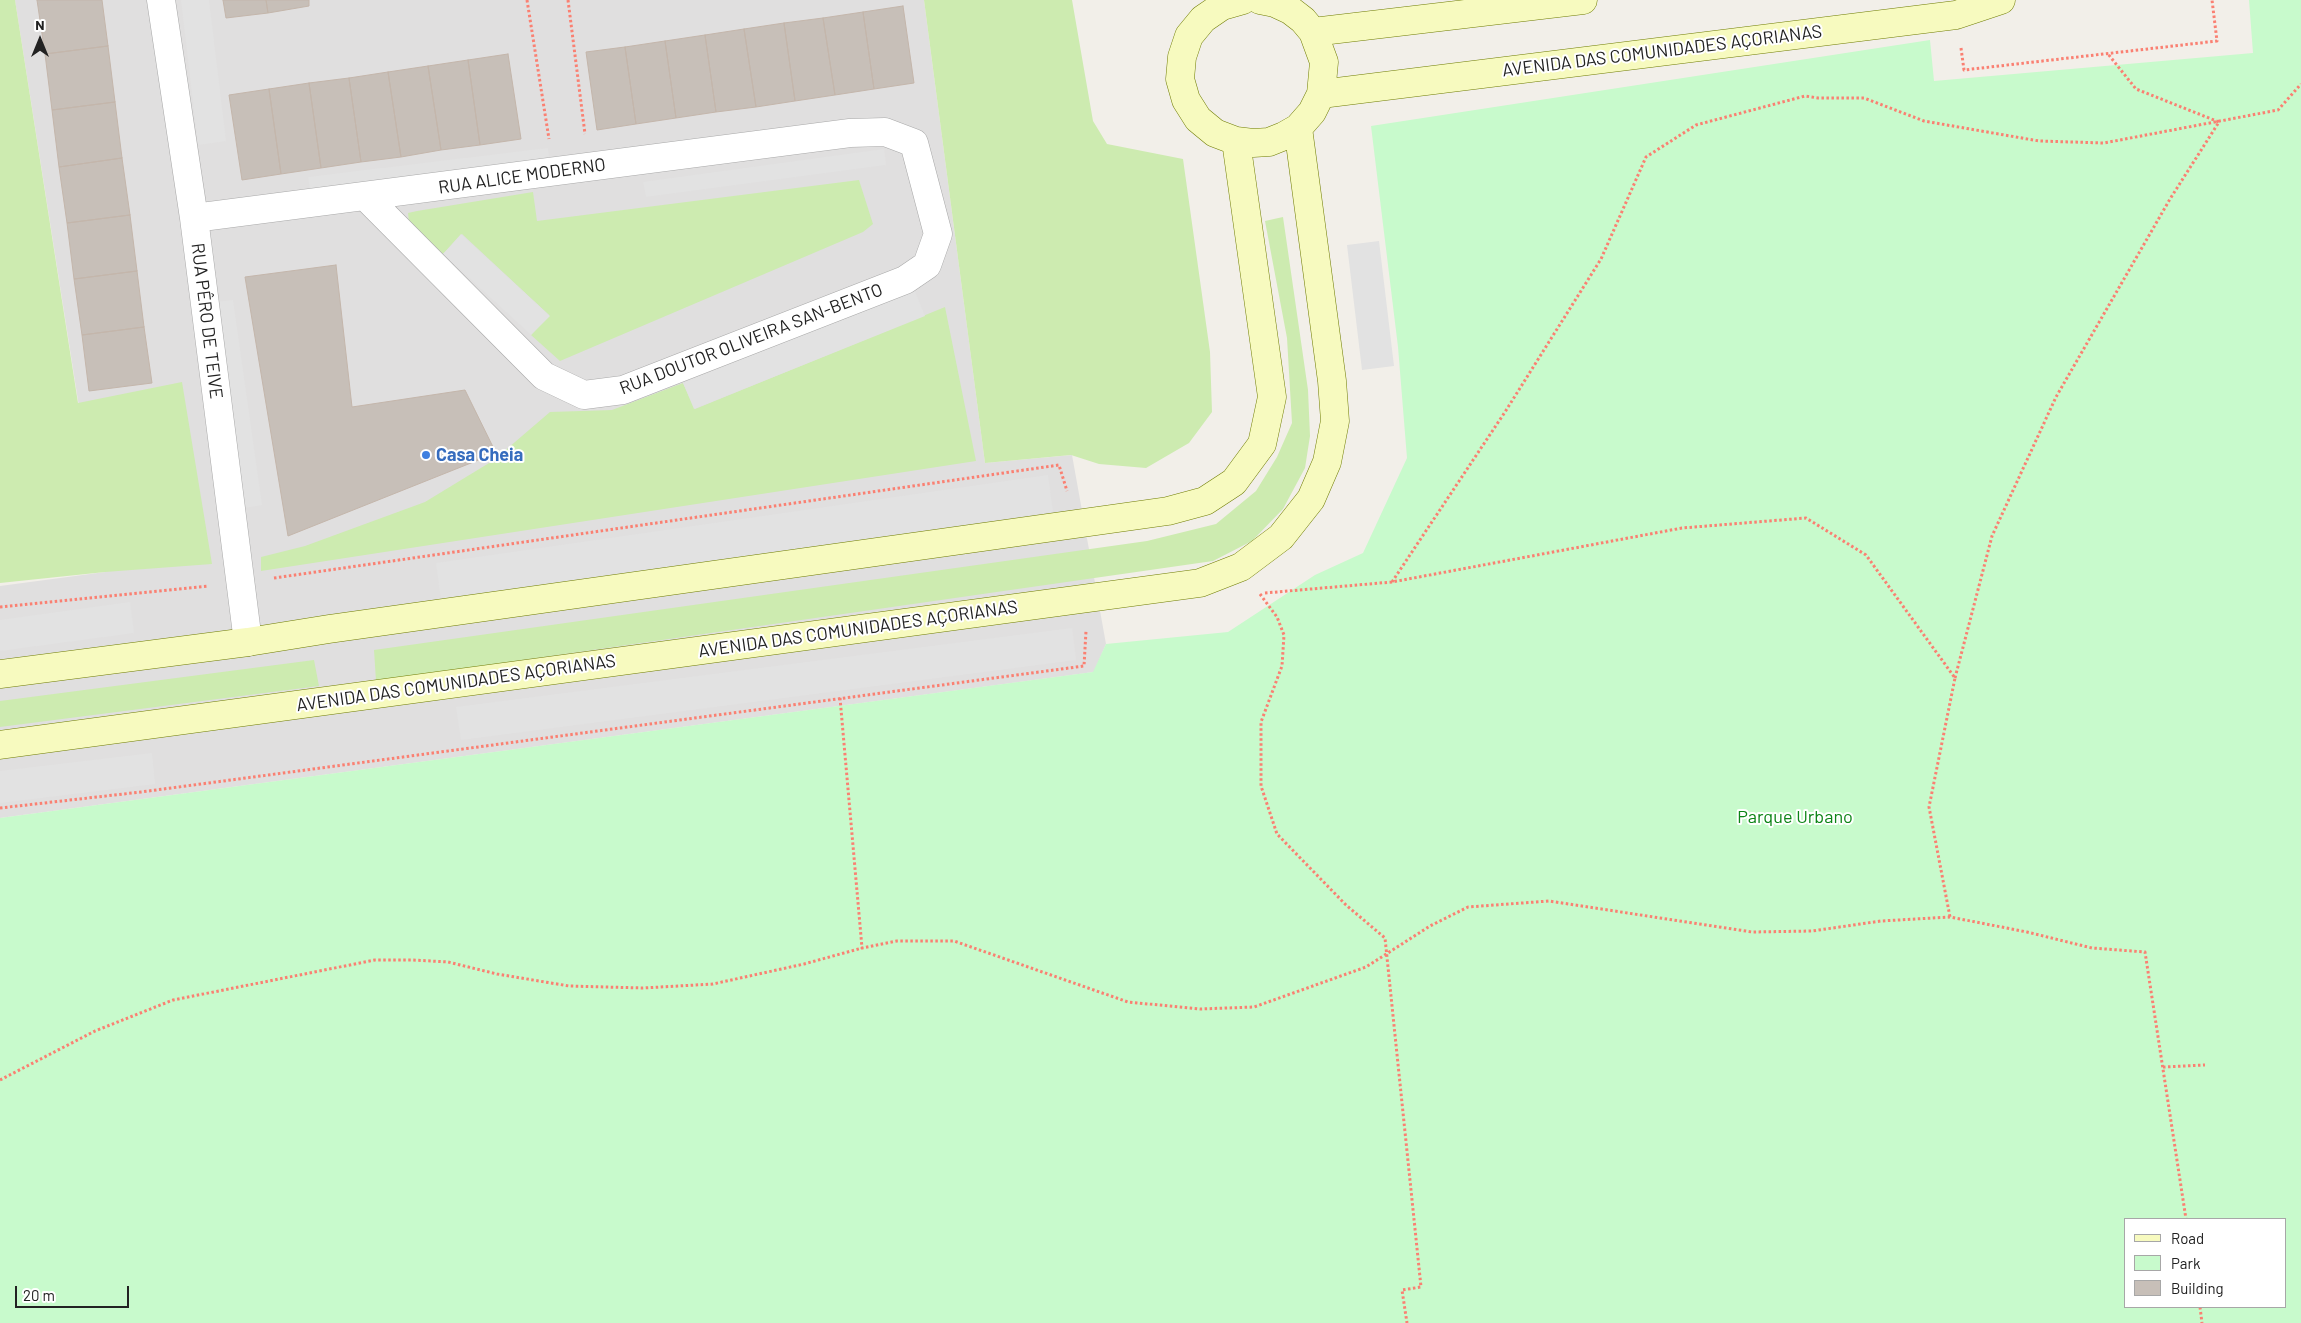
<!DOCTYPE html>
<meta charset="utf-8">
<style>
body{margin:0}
#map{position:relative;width:2301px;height:1323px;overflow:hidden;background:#f2efe9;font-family:Barlow,sans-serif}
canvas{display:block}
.legend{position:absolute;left:2124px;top:1218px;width:162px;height:90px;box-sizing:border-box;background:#fff;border:1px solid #a7a7a7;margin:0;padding:6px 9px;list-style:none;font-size:15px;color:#222}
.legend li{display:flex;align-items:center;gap:10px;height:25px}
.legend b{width:25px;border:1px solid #a7a7a7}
.north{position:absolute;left:15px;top:15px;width:50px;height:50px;-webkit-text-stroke:4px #fff;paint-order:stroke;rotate:0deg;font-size:14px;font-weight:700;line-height:20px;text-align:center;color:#222}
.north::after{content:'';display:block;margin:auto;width:18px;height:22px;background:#222;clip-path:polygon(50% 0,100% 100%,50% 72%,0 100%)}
.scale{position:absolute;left:15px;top:1286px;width:114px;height:22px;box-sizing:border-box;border:2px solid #222;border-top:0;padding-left:6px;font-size:15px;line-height:18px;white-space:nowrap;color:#222;-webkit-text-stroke:4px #fff;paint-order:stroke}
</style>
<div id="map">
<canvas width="2301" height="1323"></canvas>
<ul class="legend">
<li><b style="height:6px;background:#f7fabf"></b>Road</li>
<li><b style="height:14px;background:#c8facc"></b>Park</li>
<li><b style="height:14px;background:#c7bfb8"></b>Building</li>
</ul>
<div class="north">N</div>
<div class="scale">20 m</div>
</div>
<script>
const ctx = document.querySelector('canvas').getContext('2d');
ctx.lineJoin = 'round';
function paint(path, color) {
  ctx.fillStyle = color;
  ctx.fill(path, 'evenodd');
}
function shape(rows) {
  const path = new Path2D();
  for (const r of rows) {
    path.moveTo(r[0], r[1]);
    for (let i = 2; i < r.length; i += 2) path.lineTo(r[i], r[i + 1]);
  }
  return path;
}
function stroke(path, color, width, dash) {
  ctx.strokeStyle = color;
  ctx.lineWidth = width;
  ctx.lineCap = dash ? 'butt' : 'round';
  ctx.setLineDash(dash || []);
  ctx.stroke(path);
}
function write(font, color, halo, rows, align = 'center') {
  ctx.font = font + ' Barlow,sans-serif';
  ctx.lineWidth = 4;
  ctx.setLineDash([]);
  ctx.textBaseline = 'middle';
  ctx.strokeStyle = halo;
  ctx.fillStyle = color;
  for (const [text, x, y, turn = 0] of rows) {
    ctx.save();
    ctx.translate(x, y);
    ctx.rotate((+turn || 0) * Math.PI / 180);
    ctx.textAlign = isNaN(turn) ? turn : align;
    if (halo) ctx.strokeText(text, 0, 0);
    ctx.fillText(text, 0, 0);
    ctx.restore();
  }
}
const residential = shape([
 [15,0,924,0,985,463,1072,455,1106,644,1094,672,0,818,0,586,105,572]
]);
const grass = shape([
 [0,0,15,0,78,403,182,382,212,564,105,572,0,583],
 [924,0,1072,0,1093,121,1107,144,1183,159,1210,352,1212,412,1189,443,1146,468,1099,464,1071,455,985,463],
 [859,180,873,224,863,232,560,361,531,335,549,315,462,234,443,254,409,222,408,213,417,211,533,192,537,221],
 [1283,217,1308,390,1310,436,1305,468,1283,509,1252,541,1213,561,376,681,374,650,1147,541,1216,524,1256,491,1277,457,1292,423,1287,338,1265,221],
 [945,307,976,461,261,571,261,557,305,546,425,502,494,460,550,412,612,410,683,383,695,409],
 [314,660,319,686,0,727,0,701]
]);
const park = shape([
 [2249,0,2301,0,2301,1323,0,1323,0,818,1093,672,1106,644,1228,632,1315,575,1363,553,1407,458,1398,347,1371,126,1930,40,1934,81,2253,53],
 [2125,1219,2285,1219,2285,1307,2125,1307]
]);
const parking = shape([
 [181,0,209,0,226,141,198,145],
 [548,148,550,163,310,192,308,177],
 [884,149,886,165,646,197,643,182],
 [461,234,550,316,531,335,443,254],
 [1379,241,1394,366,1362,370,1347,245],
 [914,289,925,316,694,409,683,383],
 [233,300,262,505,244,508,215,302],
 [1048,475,1053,512,441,600,436,563],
 [130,602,134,633,0,651,0,620],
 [1072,628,1076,660,461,740,456,707],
 [152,753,155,784,0,803,0,771]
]);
const building = shape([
 [37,0,102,0,108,46,45,54,37,0],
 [223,0,266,0,268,13,226,18,223,0],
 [266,0,309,0,309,6,268,13,266,0],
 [903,6,914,83,874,89,863,12,903,6],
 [863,12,874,89,835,95,823,18,863,12],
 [823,18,835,95,795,101,784,23,823,18],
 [784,23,795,101,756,107,744,29,784,23],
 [744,29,756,107,716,112,705,35,744,29],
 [705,35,716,112,676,118,665,41,705,35],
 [665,41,676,118,636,124,625,47,665,41],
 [108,46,115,102,52,110,45,54,108,46],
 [625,47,636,124,597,130,586,52,625,47],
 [508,54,521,139,480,145,468,60,508,54],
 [468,60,480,145,441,150,428,66,468,60],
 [428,66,441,150,401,157,388,72,428,66],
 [388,72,401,157,361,162,349,78,388,72],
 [349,78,361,162,321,168,309,83,349,78],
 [309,83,321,168,281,174,269,89,309,83],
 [269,89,281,174,242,180,229,95,269,89],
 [115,102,122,158,59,167,52,110,115,102],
 [122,158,130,215,67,223,59,167,122,158],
 [130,215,137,271,74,279,67,223,130,215],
 [336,265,352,407,465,390,496,453,288,536,245,277,336,265],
 [137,271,144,327,82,335,74,279,137,271],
 [144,327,152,383,89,391,82,335,144,327]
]);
const path = shape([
 [527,0,549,139],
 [568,0,585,134],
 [1961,48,1964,70,2217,41,2212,0],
 [274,578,1059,465,1067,491],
 [1392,582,1505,412,1601,259,1646,157,1696,125,1805,96,1818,98,1864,98,1924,121,2039,141,2104,143,2278,110,2301,84],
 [1265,593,1392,582,1682,528,1806,518,1866,555,1955,678,1929,807,1950,917],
 [1260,594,1277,617,1284,635,1282,666,1261,722,1261,786,1277,834,1346,905,1385,938,1421,1287,1402,1290,1407,1323],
 [0,607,208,586],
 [1955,678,1992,536,2056,397,2170,199,2219,122,2136,89,2108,54],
 [840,698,862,948,897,941,954,941,1128,1002,1200,1009,1254,1007,1366,967,1430,926,1468,907,1549,901,1752,932,1812,931,1881,921,1950,917,2027,932,2092,948,2145,952,2186,1219],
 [0,808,141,792,1084,666,1086,631],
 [2163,1067,2205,1065],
 [0,1080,95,1031,173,1000,375,960,413,960,448,962,497,974,569,986,643,988,713,984,804,964,862,948],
 [2200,1307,2202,1323]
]);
const street = shape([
 [161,0,194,218,248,642],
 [194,218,850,133,885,132,914,143,938,234,927,265,905,280,623,390,584,395,544,376,366,197]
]);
const secondary = shape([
 [1243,0,1222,6,1203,19,1189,36,1182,57,1180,79,1186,100,1198,119,1215,133,1236,141,1253,143,1269,142,1284,136,1298,128,1312,112,1321,94,1324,62,1313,32,1303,20,1290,10,1275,3,1260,0],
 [1313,32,1583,0],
 [1321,94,1956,15,2001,0],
 [0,674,248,642,329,629,1168,511,1205,501,1234,482,1262,444,1272,397,1236,141],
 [0,745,1200,583,1241,567,1281,537,1311,499,1327,462,1335,421,1332,381,1298,128]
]);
const markers = [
 [426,455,5,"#3f7fe0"]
];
const streetNames = [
 ["AVENIDA DAS COMUNIDADES AÇORIANAS",1662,51,-7],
 ["RUA ALICE MODERNO",522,176,-8],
 ["RUA PÊRO DE TEIVE",207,321,83],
 ["RUA DOUTOR OLIVEIRA SAN-BENTO",751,339,-21],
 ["AVENIDA DAS COMUNIDADES AÇORIANAS",858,629,-8],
 ["AVENIDA DAS COMUNIDADES AÇORIANAS",456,683,-8]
];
const shopNames = [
 ["Casa Cheia",436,455]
];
const parkNames = [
 ["Parque Urbano",1795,817]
];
paint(residential, '#e0dfdf');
paint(grass, '#cdebb0');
paint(park, '#c8facc');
paint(parking, '#e2e2e2');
paint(building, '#c7bfb8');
stroke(building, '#c4b6ab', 1);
stroke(street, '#a9a9a9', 29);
stroke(secondary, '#707d05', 29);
stroke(path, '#fa8072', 3, [2.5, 2.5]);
stroke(street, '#fff', 28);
stroke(secondary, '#f7fabf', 28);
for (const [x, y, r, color] of markers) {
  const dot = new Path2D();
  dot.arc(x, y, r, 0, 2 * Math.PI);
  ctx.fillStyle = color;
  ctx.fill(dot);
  stroke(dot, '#fff', 2);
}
write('18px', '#222', '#fff', streetNames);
write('bold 18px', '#366cbe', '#fff', shopNames, 'left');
write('18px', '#0c8416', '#fff', parkNames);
</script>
